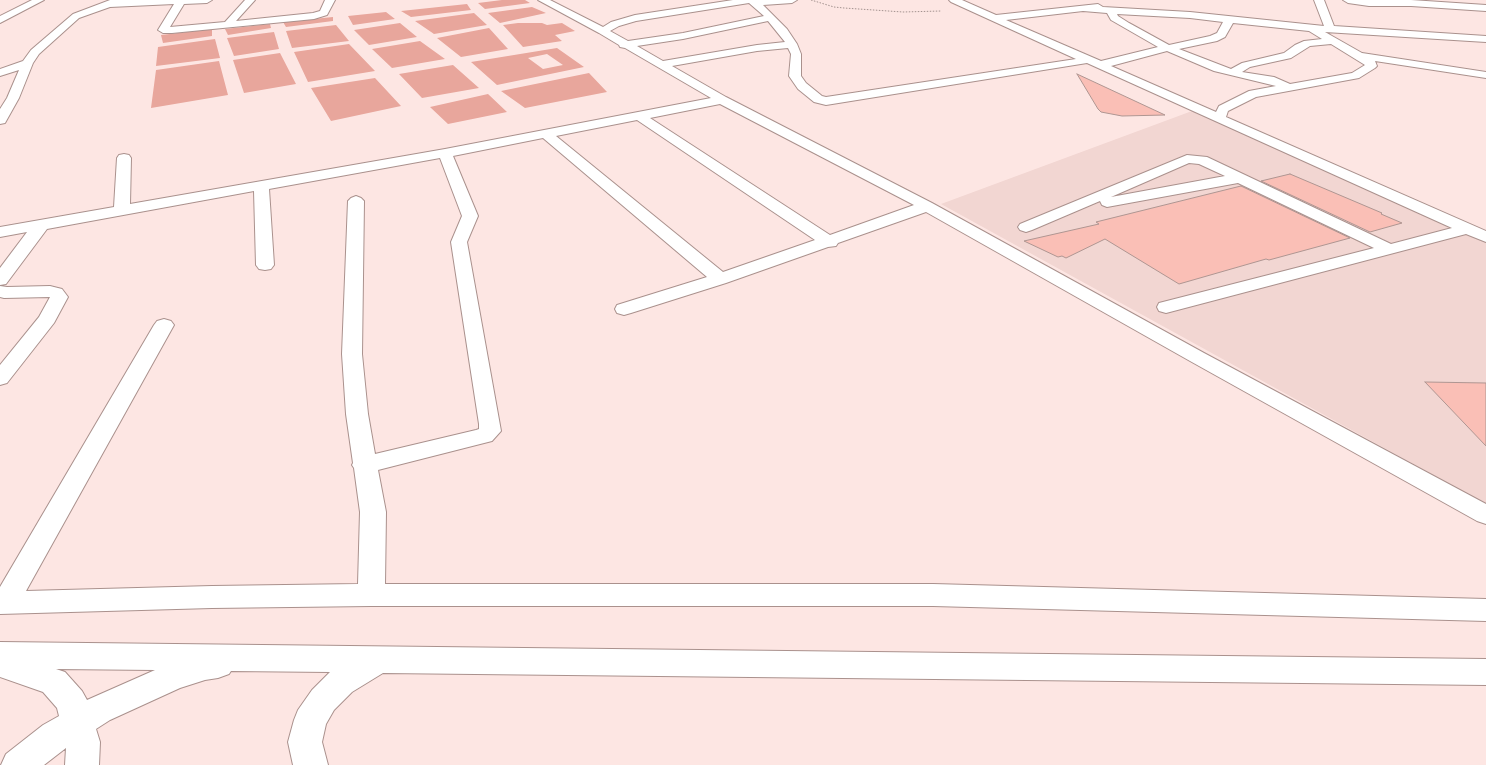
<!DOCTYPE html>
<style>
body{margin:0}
canvas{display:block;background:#fde6e3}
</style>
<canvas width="1486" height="765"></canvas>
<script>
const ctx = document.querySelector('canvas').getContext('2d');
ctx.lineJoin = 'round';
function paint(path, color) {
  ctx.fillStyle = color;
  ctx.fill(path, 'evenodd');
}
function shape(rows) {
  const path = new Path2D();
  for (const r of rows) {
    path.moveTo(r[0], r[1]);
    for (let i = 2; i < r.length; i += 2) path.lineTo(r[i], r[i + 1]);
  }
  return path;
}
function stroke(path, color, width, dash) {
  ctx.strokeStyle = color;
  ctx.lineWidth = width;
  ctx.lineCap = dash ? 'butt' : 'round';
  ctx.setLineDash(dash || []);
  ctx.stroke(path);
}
const built = shape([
 [1192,111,1486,240,1486,504,941,204]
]);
const green = shape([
 [502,0,525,0,530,3,485,9,478,3],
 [467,4,471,10,411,17,401,11],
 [532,7,546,13,500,23,488,13],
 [386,12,395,19,353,25,348,16],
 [474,13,487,25,434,34,415,21],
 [333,17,333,21,286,27,283,22],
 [400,23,417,37,369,45,354,30],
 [518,23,542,23,547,25,562,23,575,31,555,35,562,41,523,47,503,25],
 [270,24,271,28,228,35,225,29],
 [336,25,349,41,292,48,286,31],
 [489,28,508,49,461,57,437,38],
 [212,29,212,36,163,43,161,35],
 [274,32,279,49,234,56,227,38],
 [215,39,220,58,156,66,158,47],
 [420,41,445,59,392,68,372,49],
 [349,44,375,71,308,82,294,52],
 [557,48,584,67,497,85,471,62],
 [547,54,563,65,543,69,528,58],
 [280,53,296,84,244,93,233,60],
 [219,61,228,95,151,108,156,70],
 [453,65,479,88,422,98,399,74],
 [589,73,607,92,525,108,501,91],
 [375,78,401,106,331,121,311,88],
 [488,94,507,112,448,124,430,107]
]);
const building = shape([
 [1077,74,1165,115,1122,116,1101,112,1098,109,1077,74],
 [1290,174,1382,213,1381,214,1402,223,1370,232,1261,181,1290,174],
 [1241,186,1350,238,1269,260,1266,259,1179,284,1105,239,1066,258,1062,256,1058,257,1024,241,1099,224,1096,222,1241,186],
 [1425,382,1486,383,1486,446,1425,382]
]);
const path = shape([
 [811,0,834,7,844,8,903,12,941,11]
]);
const minor = shape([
 [32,0,44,0,0,23,0,16,32,0],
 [110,0,212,0,207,3,184,4,170,27,225,22,245,0,255,0,236,21,313,13,320,11,325,0,335,0,327,15,314,19,172,33,163,33,158,30,174,4,110,7,79,18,39,54,33,63,19,98,5,123,0,124,0,109,7,98,19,70,0,76,0,69,23,61,31,50,73,14,110,0],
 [538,0,550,0,603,27,611,22,635,15,733,0,797,0,792,3,763,5,787,29,797,44,801,54,801,76,806,83,822,96,826,97,1076,59,951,2,949,0,962,0,996,15,1098,4,1103,7,1190,12,1324,26,1314,0,1324,0,1334,26,1486,36,1486,42,1325,32,1362,53,1486,72,1486,78,1375,61,1377,66,1375,68,1359,78,1256,97,1228,111,1226,117,1486,231,1486,242,1466,234,1166,313,1159,311,1157,307,1159,303,1374,248,1238,183,1107,207,1102,205,1100,201,1032,230,1026,232,1020,230,1018,227,1020,224,1187,155,1207,157,1391,244,1452,228,1087,63,826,105,814,102,798,89,789,76,791,54,788,48,757,51,672,66,726,97,932,203,1204,353,1486,504,1486,524,1477,521,1190,361,926,212,838,243,836,246,828,247,726,283,631,313,624,315,617,313,615,309,617,305,707,277,543,138,453,156,478,216,467,242,501,431,492,441,378,470,386,512,385,584,933,584,1486,599,1486,621,933,606,371,606,212,608,0,614,0,587,154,325,157,321,164,319,171,321,174,325,26,591,212,586,358,584,360,512,354,468,352,465,353,463,346,414,342,354,348,201,351,198,356,196,361,198,364,201,362,354,368,414,375,454,476,430,479,429,479,424,451,242,462,216,440,158,269,189,274,265,271,269,265,270,259,269,256,265,254,191,47,229,6,284,0,285,0,268,27,232,0,237,0,227,114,207,117,158,119,155,124,154,129,155,131,158,130,204,445,149,711,98,625,48,620,47,619,45,599,33,538,0],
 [749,3,764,16,683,33,628,41,610,31,619,26,636,21,749,3],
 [1083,11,1107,13,1111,20,1158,47,1101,61,1006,20,1083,11],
 [1117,14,1190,18,1223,22,1217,33,1210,36,1169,45,1129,23,1118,16,1117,14],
 [768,21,785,42,757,45,663,61,637,46,683,39,768,21],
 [1233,23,1309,31,1322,39,1304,41,1295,45,1284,53,1242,63,1231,69,1179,49,1217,41,1225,37,1233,23],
 [1331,44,1365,65,1352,73,1290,84,1274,77,1242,72,1250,67,1291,58,1310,46,1331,44],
 [1167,51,1214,71,1276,86,1249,91,1219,106,1216,112,1111,66,1167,51],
 [720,104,914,205,830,235,650,118,720,104],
 [637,120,815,240,723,272,556,136,637,120],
 [1189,163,1199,164,1225,176,1111,197,1189,163],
 [1343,0,1411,0,1486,5,1486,11,1411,6,1369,6,1348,3,1343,0],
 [0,286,7,287,50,286,62,289,68,297,54,323,7,383,0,385,0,365,39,317,50,297,4,298,0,297,0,286]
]);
const tertiary = shape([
 [0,642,1486,659,1486,685,383,673,352,692,334,710,326,724,322,742,328,765,293,765,288,742,294,720,298,710,312,690,330,672,231,671,229,674,218,678,205,680,180,688,110,720,96,729,100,742,99,765,65,765,66,748,44,765,1,765,6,754,43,725,59,716,57,708,43,692,0,677,0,642],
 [56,669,155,670,87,700,82,691,65,672,56,669]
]);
paint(built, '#f2d6d2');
paint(green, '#e8a69c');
paint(building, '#fabfb6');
stroke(building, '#af9692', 1);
stroke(minor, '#aa918d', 2);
stroke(tertiary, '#aa918d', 2);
stroke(path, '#a2918e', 1, [1.5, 1.5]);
paint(minor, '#fff');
paint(tertiary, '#fff');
</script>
